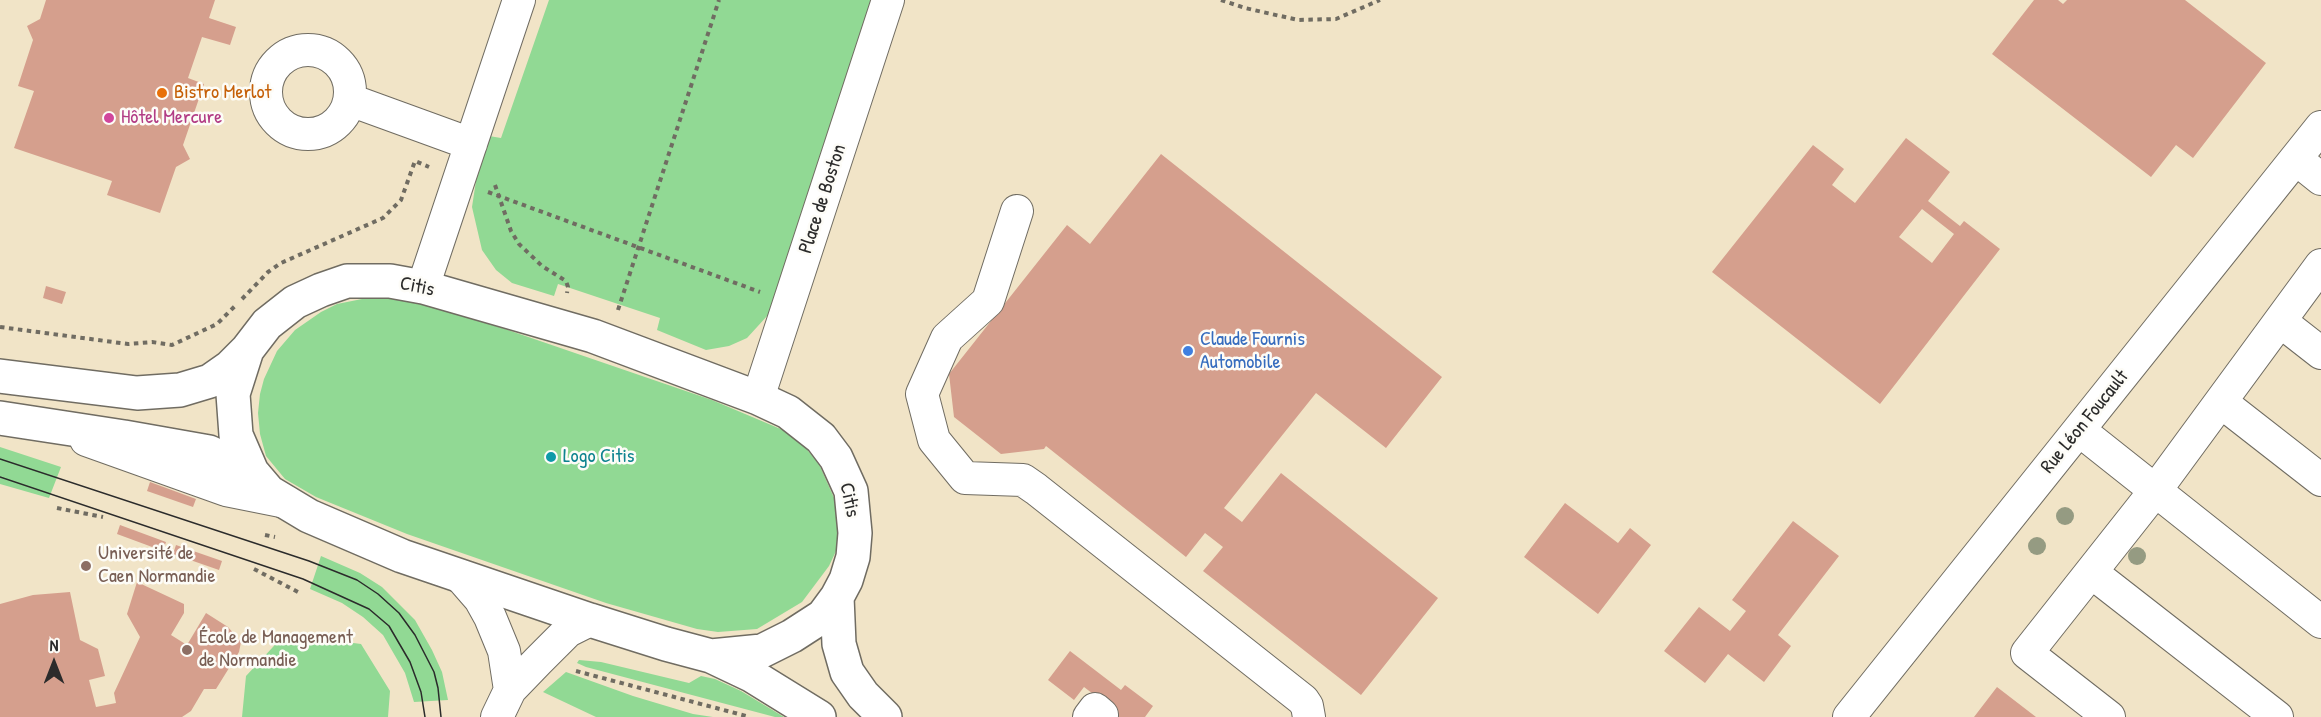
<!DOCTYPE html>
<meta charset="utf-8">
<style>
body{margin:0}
#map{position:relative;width:2321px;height:717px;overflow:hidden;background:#f1e4c7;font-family:"Patrick Hand",sans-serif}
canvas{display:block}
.north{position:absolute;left:24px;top:633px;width:60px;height:60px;-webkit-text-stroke:4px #fdfcf7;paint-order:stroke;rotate:0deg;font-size:16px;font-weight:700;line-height:24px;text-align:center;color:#2b2b2b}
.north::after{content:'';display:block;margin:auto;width:21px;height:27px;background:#2b2b2b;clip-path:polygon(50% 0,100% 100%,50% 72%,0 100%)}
</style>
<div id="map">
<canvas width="2321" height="717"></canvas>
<div class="north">N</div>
</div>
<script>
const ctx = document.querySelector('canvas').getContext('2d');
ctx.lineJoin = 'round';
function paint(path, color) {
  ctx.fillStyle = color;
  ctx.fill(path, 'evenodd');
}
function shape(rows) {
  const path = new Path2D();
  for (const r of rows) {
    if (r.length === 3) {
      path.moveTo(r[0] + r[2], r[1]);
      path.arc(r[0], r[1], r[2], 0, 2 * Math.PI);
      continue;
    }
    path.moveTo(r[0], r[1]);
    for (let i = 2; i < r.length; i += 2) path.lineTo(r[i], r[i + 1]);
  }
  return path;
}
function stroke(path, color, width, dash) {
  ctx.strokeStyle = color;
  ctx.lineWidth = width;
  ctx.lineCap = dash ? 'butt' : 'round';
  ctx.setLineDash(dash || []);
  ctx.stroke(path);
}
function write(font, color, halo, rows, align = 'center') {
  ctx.font = font + ' "Patrick Hand",sans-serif';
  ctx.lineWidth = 5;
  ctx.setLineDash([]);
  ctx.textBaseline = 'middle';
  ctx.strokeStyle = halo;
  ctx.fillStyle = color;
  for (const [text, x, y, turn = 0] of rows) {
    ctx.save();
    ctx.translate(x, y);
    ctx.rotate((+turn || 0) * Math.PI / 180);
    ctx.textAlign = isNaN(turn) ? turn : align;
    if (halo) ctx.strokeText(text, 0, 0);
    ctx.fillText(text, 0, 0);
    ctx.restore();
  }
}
const green = shape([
 [549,0,876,0,778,296,768,315,747,338,729,346,706,350,657,330,660,318,558,284,554,296,512,283,496,270,482,250,472,207,476,181,489,136,501,138],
 [377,296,403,298,505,329,712,400,783,430,805,447,819,464,835,500,839,522,838,539,837,549,829,566,802,602,757,629,718,632,697,629,606,603,407,534,316,497,285,479,266,456,260,434,258,413,260,394,264,379,277,351,295,330,321,312,337,304],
 [0,447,61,467,49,498,0,484],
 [321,556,360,573,382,587,415,620,432,650,442,672,448,700,414,702,405,673,383,635,363,617,342,603,310,589],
 [285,634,361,644,390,691,388,717,242,717,246,676],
 [579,660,601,662,689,683,701,676,715,679,741,691,784,717,775,717,586,667,577,663],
 [566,672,633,696,693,714,713,717,596,717,543,692]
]);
const building = shape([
 [46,0,215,0,209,18,236,27,230,45,202,37,188,78,204,84,183,145,190,159,176,167,160,213,107,195,112,181,14,148,34,91,18,86,33,40,27,26,40,19],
 [2034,0,2058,0,2063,4,2067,0,2185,0,2266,63,2193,158,2176,145,2151,177,1992,54],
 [1906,138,1950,172,1928,201,1960,226,1964,221,2000,249,1880,404,1712,272,1813,145,1844,169,1832,185,1855,203],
 [1922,209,1954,234,1932,263,1899,237],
 [1161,154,1442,377,1386,448,1316,393,1224,508,1242,522,1281,473,1438,598,1361,695,1203,571,1223,547,1205,533,1186,557,1046,446,1044,449,1001,454,954,417,949,374,1067,225,1090,244],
 [46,286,66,292,62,304,43,298],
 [150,482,196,499,193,507,147,491],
 [1565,503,1618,543,1630,528,1651,545,1598,614,1524,557],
 [1793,521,1839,556,1778,635,1791,646,1764,682,1728,654,1705,683,1664,651,1699,607,1730,631,1746,611,1732,600],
 [120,525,166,542,163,551,117,534],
 [176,545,222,561,219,570,173,554],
 [137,582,184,604,184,613,171,635,187,645,206,613,228,627,241,642,239,652,216,689,204,689,191,711,182,717,0,717,0,604,33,595,70,592,80,640,98,649,105,676,89,680,96,707,116,703,114,693,140,637,127,614],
 [1070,651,1121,690,1125,685,1153,706,1145,717,1100,717,1109,706,1084,687,1074,700,1048,680],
 [1997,687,2036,717,1974,717]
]);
const path = shape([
 [1221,0,1245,8,1298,20,1336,19,1380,0],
 [495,185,511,231,519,244,542,266,566,281,568,287,567,293],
 [488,192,760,292],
 [242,299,268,272,281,263,383,218,401,200,415,161,429,167],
 [618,310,719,0],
 [0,327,128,344,152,342,172,345,217,324,237,304],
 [57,508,103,517],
 [265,535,275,537],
 [254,569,298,592],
 [576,671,750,717]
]);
const minor = shape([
 [308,92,42],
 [350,100,471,144],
 [2296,159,2321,179],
 [1017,211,988,301,947,338,922,394,934,440,965,478,1023,480,1036,489,1303,700,1307,706,1309,717],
 [423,287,519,0],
 [2280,321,2321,353],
 [758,398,888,0],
 [2221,402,2321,480],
 [2079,430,2321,622],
 [86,440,226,490,286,502],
 [2091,572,2277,717],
 [460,576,480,599,490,617,504,651,510,690],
 [497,717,510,690,538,661,568,631,590,620],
 [1089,717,1095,709,1102,715],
 [1849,717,2321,127],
 [2109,717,2027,653,2155,491,2321,265]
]);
const major = shape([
 [0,376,137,393,180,390,210,381,230,367,247,350,267,324,295,302,321,290,347,281,390,281,423,287,593,336,758,398,788,412,821,438,836,458,851,491,855,533,853,557,846,580,837,597,823,616,792,636,762,651,711,656,666,644,590,620,402,556,309,516,269,492,252,472,236,435,233,394,247,350],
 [0,418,124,437,209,452,252,472],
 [837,597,839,644,847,672,863,695,885,717],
 [711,656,751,675,819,717]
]);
const tram = shape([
 [0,459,309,561,357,580,378,594,399,613,415,635,434,672,438,688,441,717],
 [0,477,303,579,369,609,389,626,410,662,421,692,425,717]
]);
const trees = [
 [2065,516],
 [2037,546],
 [2137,556]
];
const markers = [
 [162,93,6,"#e8710a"],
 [109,118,6,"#d1479c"],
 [1188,351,6,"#3f7fe0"],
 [551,457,6,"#0f9aa8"],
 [86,566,6,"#8d6e63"],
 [187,650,6,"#8d6e63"]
];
const foodNames = [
 ["Bistro Merlot",174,93]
];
const hotelNames = [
 ["Hôtel Mercure",121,118]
];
const streetNames = [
 ["Place de Boston",823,199,-72],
 ["Citis",417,287,12],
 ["Rue Léon Foucault",2085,422,-51],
 ["Citis",849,500,78]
];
const shopNames = [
 ["Claude Fournis",1200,340],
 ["Automobile",1200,363]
];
const cultureNames = [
 ["Logo Citis",563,457]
];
const educationNames = [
 ["Université de",98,554],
 ["Caen Normandie",98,577],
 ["École de Management",199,638],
 ["de Normandie",199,661]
];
paint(green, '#91d994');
paint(building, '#d59f8d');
stroke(minor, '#706c62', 34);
stroke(major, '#706c62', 36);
stroke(path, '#706c62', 4, [4.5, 4.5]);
stroke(minor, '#fff', 32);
stroke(major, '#fff', 33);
stroke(tram, '#2b2b2b', 1.5);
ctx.fillStyle = '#959b82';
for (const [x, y] of trees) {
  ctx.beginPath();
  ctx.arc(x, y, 9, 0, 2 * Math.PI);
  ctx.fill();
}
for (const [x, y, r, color] of markers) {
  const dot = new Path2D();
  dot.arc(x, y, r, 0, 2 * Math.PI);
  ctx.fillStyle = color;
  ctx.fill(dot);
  stroke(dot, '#fdfcf7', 2);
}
write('20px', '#c56008', '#fdfcf7', foodNames, 'left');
write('20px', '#b23c85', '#fdfcf7', hotelNames, 'left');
write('20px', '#2b2b2b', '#fdfcf7', streetNames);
write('20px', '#366cbe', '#fdfcf7', shopNames, 'left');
write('20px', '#0d838f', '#fdfcf7', cultureNames, 'left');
write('20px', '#785e54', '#fdfcf7', educationNames, 'left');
</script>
